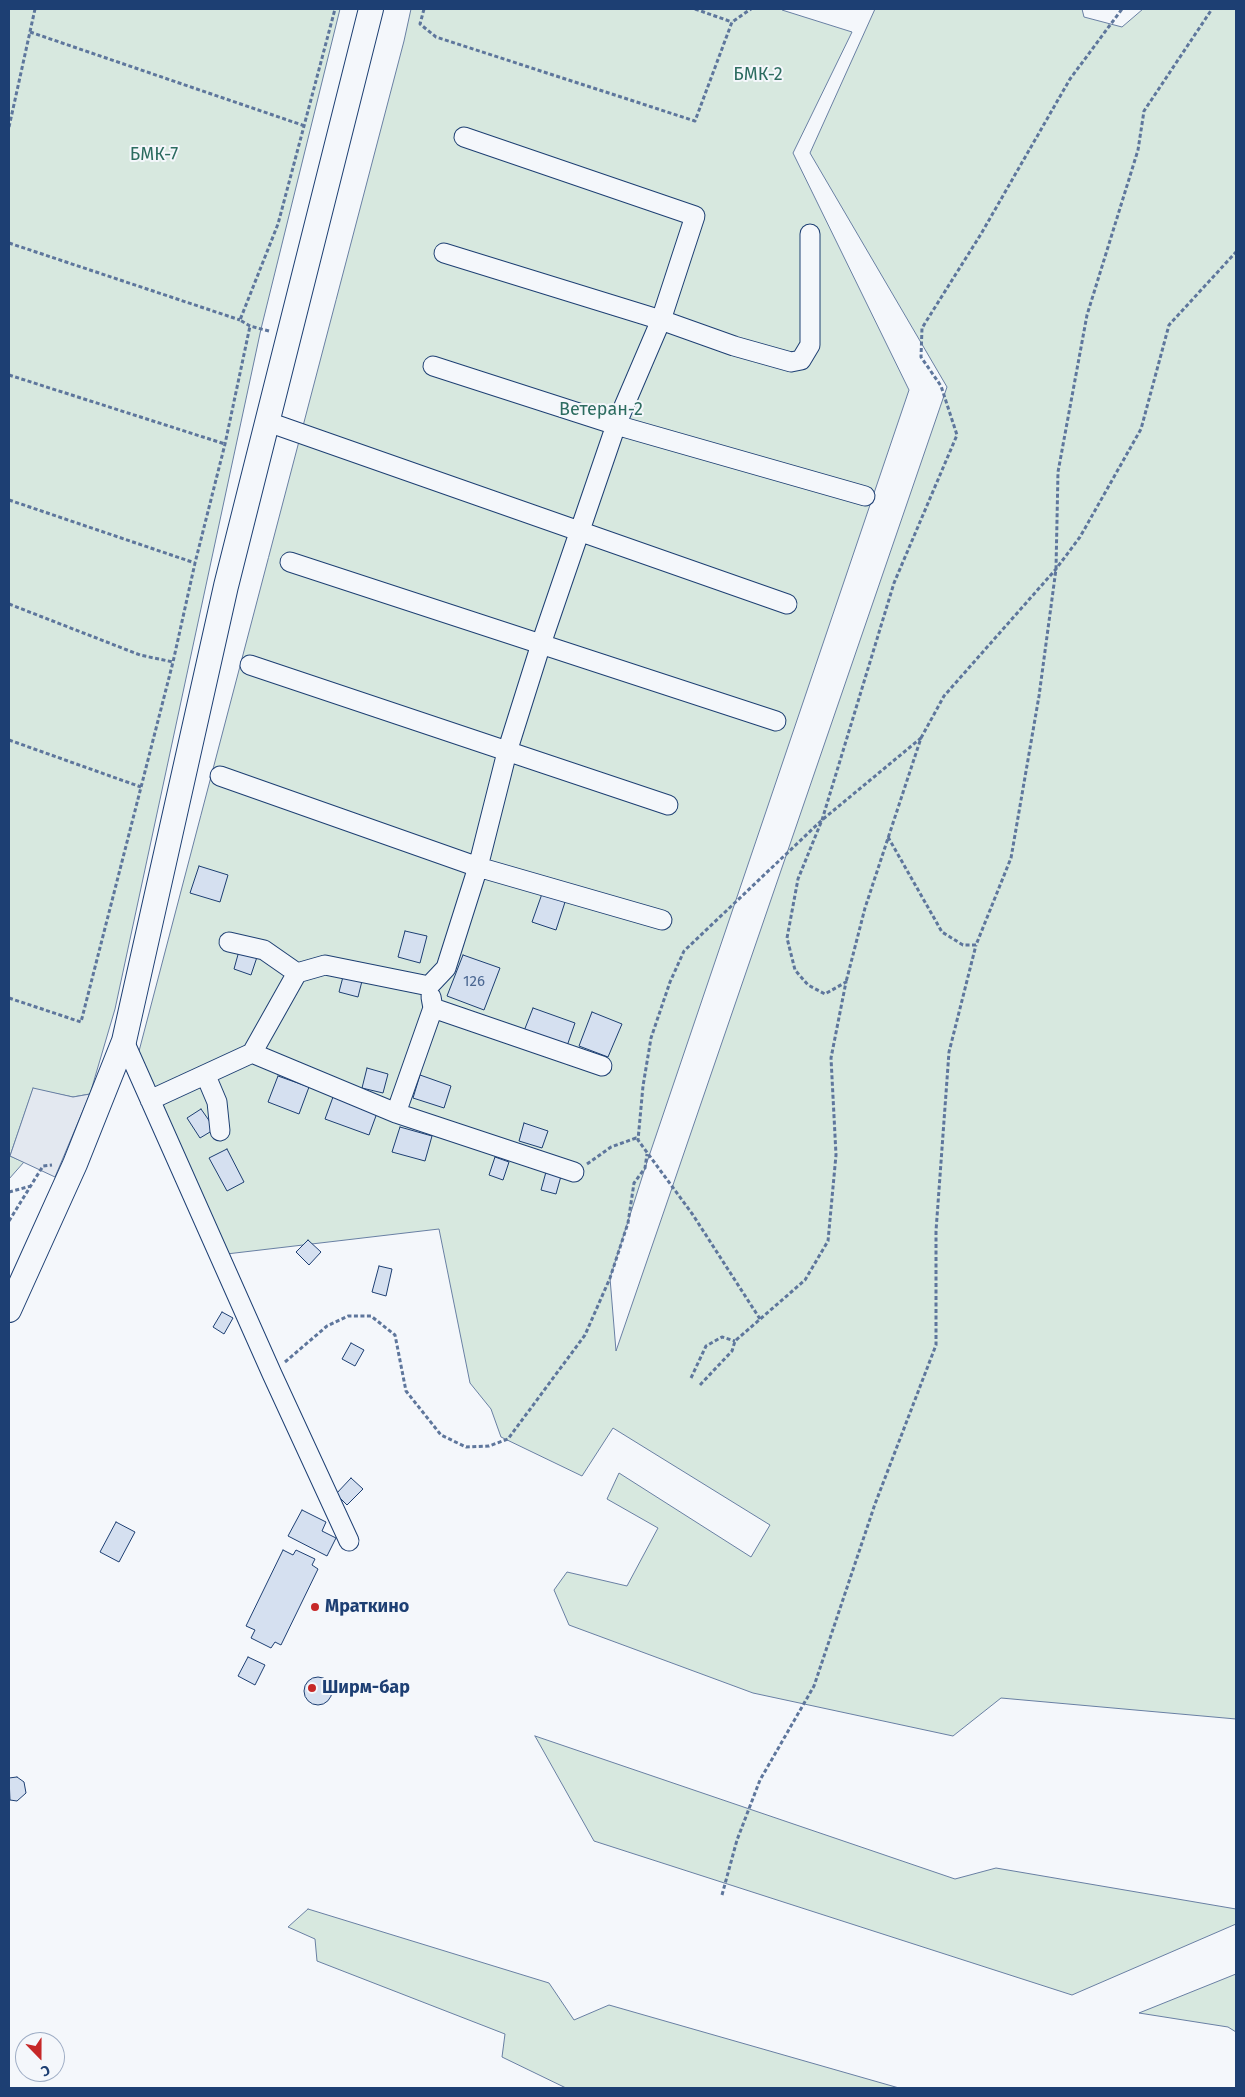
<!DOCTYPE html>
<meta charset="utf-8">
<style>
body{margin:0}
#map{position:relative;width:1245px;height:2097px;overflow:hidden;background:#f4f7fb;font-family:"Fira Sans",sans-serif}
canvas{display:block}
.frame{position:absolute;inset:0;border:10px solid #1d3f73;pointer-events:none}
.north{position:absolute;left:15px;top:2032px;width:50px;height:50px;box-sizing:border-box;background:#f4f7fb;border:1px solid #9eadc5;border-radius:50%;rotate:158deg;font-size:14px;font-weight:700;line-height:20px;text-align:center;color:#1d3f73}
.north::after{content:'';display:block;margin:auto;width:18px;height:22px;background:#c62828;clip-path:polygon(50% 0,100% 100%,50% 72%,0 100%)}
</style>
<div id="map">
<canvas width="1245" height="2097"></canvas>
<div class="frame"></div>
<div class="north">С</div>
</div>
<script>
const ctx = document.querySelector('canvas').getContext('2d');
ctx.lineJoin = 'round';
function paint(path, color) {
  ctx.fillStyle = color;
  ctx.fill(path, 'evenodd');
}
function shape(rows) {
  const path = new Path2D();
  for (const r of rows) {
    if (r.length === 3) {
      path.moveTo(r[0] + r[2], r[1]);
      path.arc(r[0], r[1], r[2], 0, 2 * Math.PI);
      continue;
    }
    path.moveTo(r[0], r[1]);
    for (let i = 2; i < r.length; i += 2) path.lineTo(r[i], r[i + 1]);
  }
  return path;
}
function stroke(path, color, width, dash) {
  ctx.strokeStyle = color;
  ctx.lineWidth = width;
  ctx.lineCap = dash ? 'butt' : 'round';
  ctx.setLineDash(dash || []);
  ctx.stroke(path);
}
function write(font, color, halo, rows, align = 'center') {
  ctx.font = font + ' "Fira Sans",sans-serif';
  ctx.lineWidth = 4;
  ctx.setLineDash([]);
  ctx.textBaseline = 'middle';
  ctx.strokeStyle = halo;
  ctx.fillStyle = color;
  for (const [text, x, y, turn = 0] of rows) {
    ctx.save();
    ctx.translate(x, y);
    ctx.rotate((+turn || 0) * Math.PI / 180);
    ctx.textAlign = isNaN(turn) ? turn : align;
    if (halo) ctx.strokeText(text, 0, 0);
    ctx.fillText(text, 0, 0);
    ctx.restore();
  }
}
const green = shape([
 [9,9,340,9,261,329,115,1009,90,1094,73,1097,33,1089,10,1156,24,1162,9,1179,9,9],
 [411,9,783,9,782,10,852,32,793,153,909,390,645,1168,610,1278,616,1351,947,387,810,153,875,9,1082,9,1084,17,1122,27,1143,9,1236,9,1236,1719,1001,1698,953,1736,753,1693,569,1625,554,1590,567,1572,627,1586,658,1528,607,1499,619,1473,751,1557,770,1525,613,1428,582,1476,501,1437,491,1409,470,1383,439,1229,218,1255,133,1074,404,41,411,9],
 [535,1736,955,1879,996,1868,1236,1909,1236,1924,1072,1995,594,1841,535,1736],
 [308,1909,549,1983,574,2020,609,2005,899,2088,566,2088,502,2057,505,2034,317,1961,315,1939,288,1927,308,1909],
 [1236,1974,1236,2032,1228,2027,1139,2013,1236,1974]
]);
const parking = shape([
 [33,1088,73,1097,90,1094,55,1177,10,1156,33,1088]
]);
const building = shape([
 [199,866,228,875,220,902,190,893,199,866],
 [543,891,566,899,556,930,532,922,543,891],
 [405,931,427,936,420,963,398,957,405,931],
 [239,951,257,957,251,975,234,969,239,951],
 [463,955,500,968,484,1010,447,996,463,955],
 [344,973,363,977,358,997,339,992,344,973],
 [533,1008,575,1023,567,1046,524,1031,533,1008],
 [592,1012,622,1024,608,1057,579,1046,592,1012],
 [367,1068,388,1074,383,1093,362,1088,367,1068],
 [420,1075,451,1086,444,1108,413,1098,420,1075],
 [278,1076,309,1087,299,1114,268,1102,278,1076],
 [333,1097,377,1113,369,1135,325,1119,333,1097],
 [201,1109,215,1129,200,1138,187,1118,201,1109],
 [524,1123,548,1131,542,1148,519,1141,524,1123],
 [400,1127,432,1136,425,1161,392,1152,400,1127],
 [227,1149,244,1182,227,1191,209,1158,227,1149],
 [495,1157,509,1162,503,1180,489,1175,495,1157],
 [546,1172,561,1176,556,1194,541,1190,546,1172],
 [308,1240,321,1252,309,1265,296,1252,308,1240],
 [379,1266,392,1269,386,1296,372,1292,379,1266],
 [222,1312,233,1318,224,1334,213,1327,222,1312],
 [351,1343,364,1350,355,1366,342,1359,351,1343],
 [351,1478,363,1489,347,1505,336,1494,351,1478],
 [302,1510,326,1522,322,1531,336,1538,327,1556,288,1536,302,1510],
 [116,1522,135,1532,119,1562,100,1552,116,1522],
 [283,1550,293,1555,296,1550,315,1559,312,1565,318,1569,281,1645,275,1642,271,1648,251,1638,255,1630,246,1626,283,1550],
 [248,1657,265,1665,255,1685,238,1676,248,1657],
 [318,1691,14],
 [17,1777,24,1782,26,1793,17,1801,10,1800,9,1778,17,1777]
]);
const path = shape([
 [424,9,420,24,436,37,695,121,732,22,751,9],
 [695,9,732,22],
 [30,32,305,126],
 [9,127,35,9],
 [9,243,240,320],
 [269,331,250,326,240,320,278,224,335,9],
 [9,375,225,444],
 [9,500,195,563],
 [9,604,140,655,173,662],
 [921,738,944,696,1056,569,1080,537,1141,429,1169,325,1236,252],
 [9,740,141,787],
 [888,837,942,932,963,945,976,945,1011,858,1039,696,1056,569,1058,472,1087,315,1138,150,1144,111,1212,9],
 [9,998,81,1022,173,662,195,563,225,444,250,326],
 [587,1164,611,1147,636,1138,638,1140],
 [9,1192,31,1186],
 [9,1221,43,1166,52,1165],
 [760,1319,693,1215,638,1140,643,1086,651,1038,670,982,684,951,822,820,921,738,865,908,846,982],
 [285,1362,327,1326,348,1316,371,1316,395,1335,406,1391,441,1435,466,1447,489,1446,508,1439,585,1335,610,1278,628,1223,634,1183,645,1168,647,1154],
 [691,1378,706,1346,722,1337,735,1341],
 [700,1385,732,1351,735,1341,805,1280,828,1241,836,1155,831,1058,846,982,825,994,808,985,795,970,787,938,798,879,822,820,894,583,957,435,941,386,921,357,922,328,981,234,1070,79,1122,9],
 [722,1895,737,1840,760,1780,814,1686,875,1504,936,1345,936,1231,949,1052,976,945]
]);
const minor = shape([
 [444,253,661,320,734,346,791,362,801,360,810,345,810,234],
 [433,366,616,425,865,496],
 [268,422,787,604],
 [290,562,776,721],
 [250,665,668,805],
 [220,776,478,867,662,920],
 [229,942,264,950,297,973],
 [433,1008,602,1066],
 [124,1041,272,1374,349,1541],
 [252,1053,396,1113,574,1172],
 [206,1076,217,1102,220,1131],
 [150,1100,252,1053,297,973,325,965,429,986,446,968,478,867,507,752,541,644,616,425,661,320,695,216,464,137],
 [396,1113,433,1008,431,997]
]);
const major = shape([
 [9,1310,75,1164,124,1041,226,586,371,9]
]);
const markers = [
 [315,1607,5,"#c62828"],
 [312,1688,5,"#c62828"]
];
const numberNames = [
 ["126",474,982]
];
const parkNames = [
 ["БМК-2",758,75],
 ["БМК-7",154,155],
 ["Ветеран-2",601,410]
];
const poiNames = [
 ["Мраткино",325,1607],
 ["Ширм-бар",322,1688]
];
paint(green, '#d7e8df');
stroke(green, '#687fa3', 1);
paint(parking, '#e3e8f0');
stroke(parking, '#687fa3', 1);
paint(building, '#d5e0f0');
stroke(building, '#1d3f73', 1);
stroke(minor, '#1d3f73', 21);
stroke(major, '#1d3f73', 26);
stroke(path, '#5e769c', 3, [4, 2.5]);
stroke(minor, '#f4f7fb', 19);
stroke(major, '#f4f7fb', 24);
for (const [x, y, r, color] of markers) {
  const dot = new Path2D();
  dot.arc(x, y, r, 0, 2 * Math.PI);
  ctx.fillStyle = color;
  ctx.fill(dot);
  stroke(dot, '#f4f7fb', 2);
}
write('15px', '#4b6792', null, numberNames);
write('18px', '#2c6c60', '#f4f7fb', parkNames);
write('bold 18px', '#1d3f73', '#f4f7fb', poiNames, 'left');
</script>
